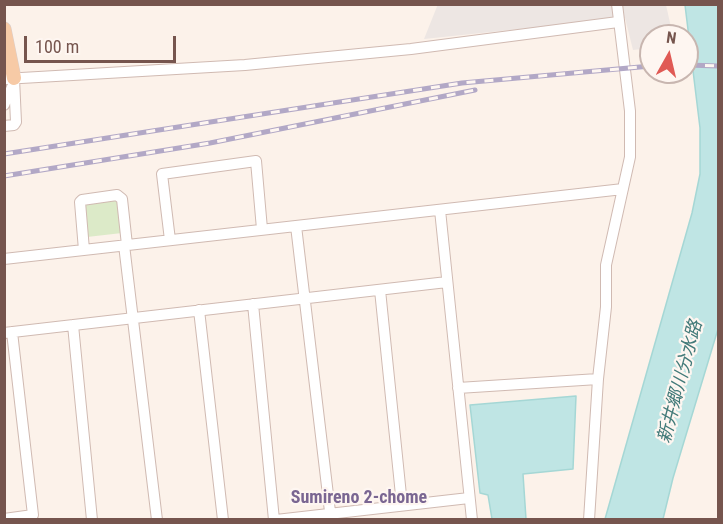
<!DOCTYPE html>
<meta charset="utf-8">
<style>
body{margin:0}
#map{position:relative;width:723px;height:524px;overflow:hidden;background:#fcf2ea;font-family:"Roboto Condensed",sans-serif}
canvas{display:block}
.frame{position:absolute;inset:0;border:6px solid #76554e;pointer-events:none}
.north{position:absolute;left:639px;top:24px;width:60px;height:60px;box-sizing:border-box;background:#fef6f1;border:2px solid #c8b6b0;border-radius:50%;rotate:8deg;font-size:16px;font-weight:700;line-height:24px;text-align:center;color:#76554e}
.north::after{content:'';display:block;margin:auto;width:21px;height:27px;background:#e05a55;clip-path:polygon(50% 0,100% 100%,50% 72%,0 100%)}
.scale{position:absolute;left:24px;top:36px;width:152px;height:27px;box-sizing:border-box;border:3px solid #76554e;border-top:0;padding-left:8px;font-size:18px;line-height:21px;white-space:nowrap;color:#76554e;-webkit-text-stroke:4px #fef6f1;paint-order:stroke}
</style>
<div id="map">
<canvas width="723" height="524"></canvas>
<div class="frame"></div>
<div class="north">N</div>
<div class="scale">100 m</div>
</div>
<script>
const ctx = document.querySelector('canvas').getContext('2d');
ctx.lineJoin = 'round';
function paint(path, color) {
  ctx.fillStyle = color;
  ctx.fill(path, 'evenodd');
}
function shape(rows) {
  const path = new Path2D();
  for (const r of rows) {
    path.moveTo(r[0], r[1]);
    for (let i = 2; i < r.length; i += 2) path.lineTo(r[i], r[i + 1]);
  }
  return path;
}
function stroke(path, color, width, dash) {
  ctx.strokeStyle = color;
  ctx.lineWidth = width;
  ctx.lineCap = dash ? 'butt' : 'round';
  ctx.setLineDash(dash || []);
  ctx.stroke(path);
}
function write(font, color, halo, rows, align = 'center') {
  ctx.font = font + ' "Roboto Condensed","Noto Sans JP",sans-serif';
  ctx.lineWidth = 4.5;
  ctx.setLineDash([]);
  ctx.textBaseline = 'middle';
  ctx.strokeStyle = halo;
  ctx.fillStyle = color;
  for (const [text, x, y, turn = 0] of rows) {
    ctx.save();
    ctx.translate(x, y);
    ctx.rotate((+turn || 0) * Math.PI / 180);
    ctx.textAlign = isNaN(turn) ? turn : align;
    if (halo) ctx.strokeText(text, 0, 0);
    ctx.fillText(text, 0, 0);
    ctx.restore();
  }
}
const industrial = shape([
 [438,4,666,5,673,36,651,36,651,48,633,50,625,18,424,39]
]);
const green = shape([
 [116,198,119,201,122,233,87,237,84,205]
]);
const water = shape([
 [685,5,718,5,718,329,673,478,663,519,605,519,692,213,700,174,700,128,685,5],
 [576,396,573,469,523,474,526,519,492,519,488,495,480,493,470,405,576,396]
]);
const minor = shape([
 [4,79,245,65,411,49,618,22],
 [4,105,12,87],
 [4,126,14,125,16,122,14,78],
 [440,210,472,520],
 [296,226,331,520],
 [170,240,162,174,256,161,262,229],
 [124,245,157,520],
 [84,250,80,202,82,200,117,195,122,199,127,245],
 [4,259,623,189],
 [380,290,402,505],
 [253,304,274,520],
 [199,310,223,520],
 [73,325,92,520],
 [4,333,447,282],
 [458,388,598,379],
 [4,519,33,515,12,332],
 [276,520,469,498],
 [589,520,598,379,606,307,606,265,630,157,630,111,617,4]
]);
const major = shape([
 [4,29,14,78]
]);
const rail = shape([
 [687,65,718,66],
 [4,154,462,83,651,66],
 [4,176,210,143,475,90]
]);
const waterNames = [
 ["新井郷川分水路",681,382,-75]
];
const neighbourhoodNames = [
 ["Sumireno 2-chome",359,498]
];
paint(industrial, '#ede6e3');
paint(green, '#dceac8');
paint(water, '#bfe5e4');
stroke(water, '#a5d7d5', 1.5);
stroke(minor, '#d0bab2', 12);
stroke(major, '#d9cfcd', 15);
stroke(minor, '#fff', 10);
stroke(major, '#f7caa6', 14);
stroke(rail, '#b2a8c6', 5);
stroke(rail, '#fef6f1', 3, [9]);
write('italic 18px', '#427a79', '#fef6f1', waterNames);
write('bold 18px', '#7a6692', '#fef6f1', neighbourhoodNames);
</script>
